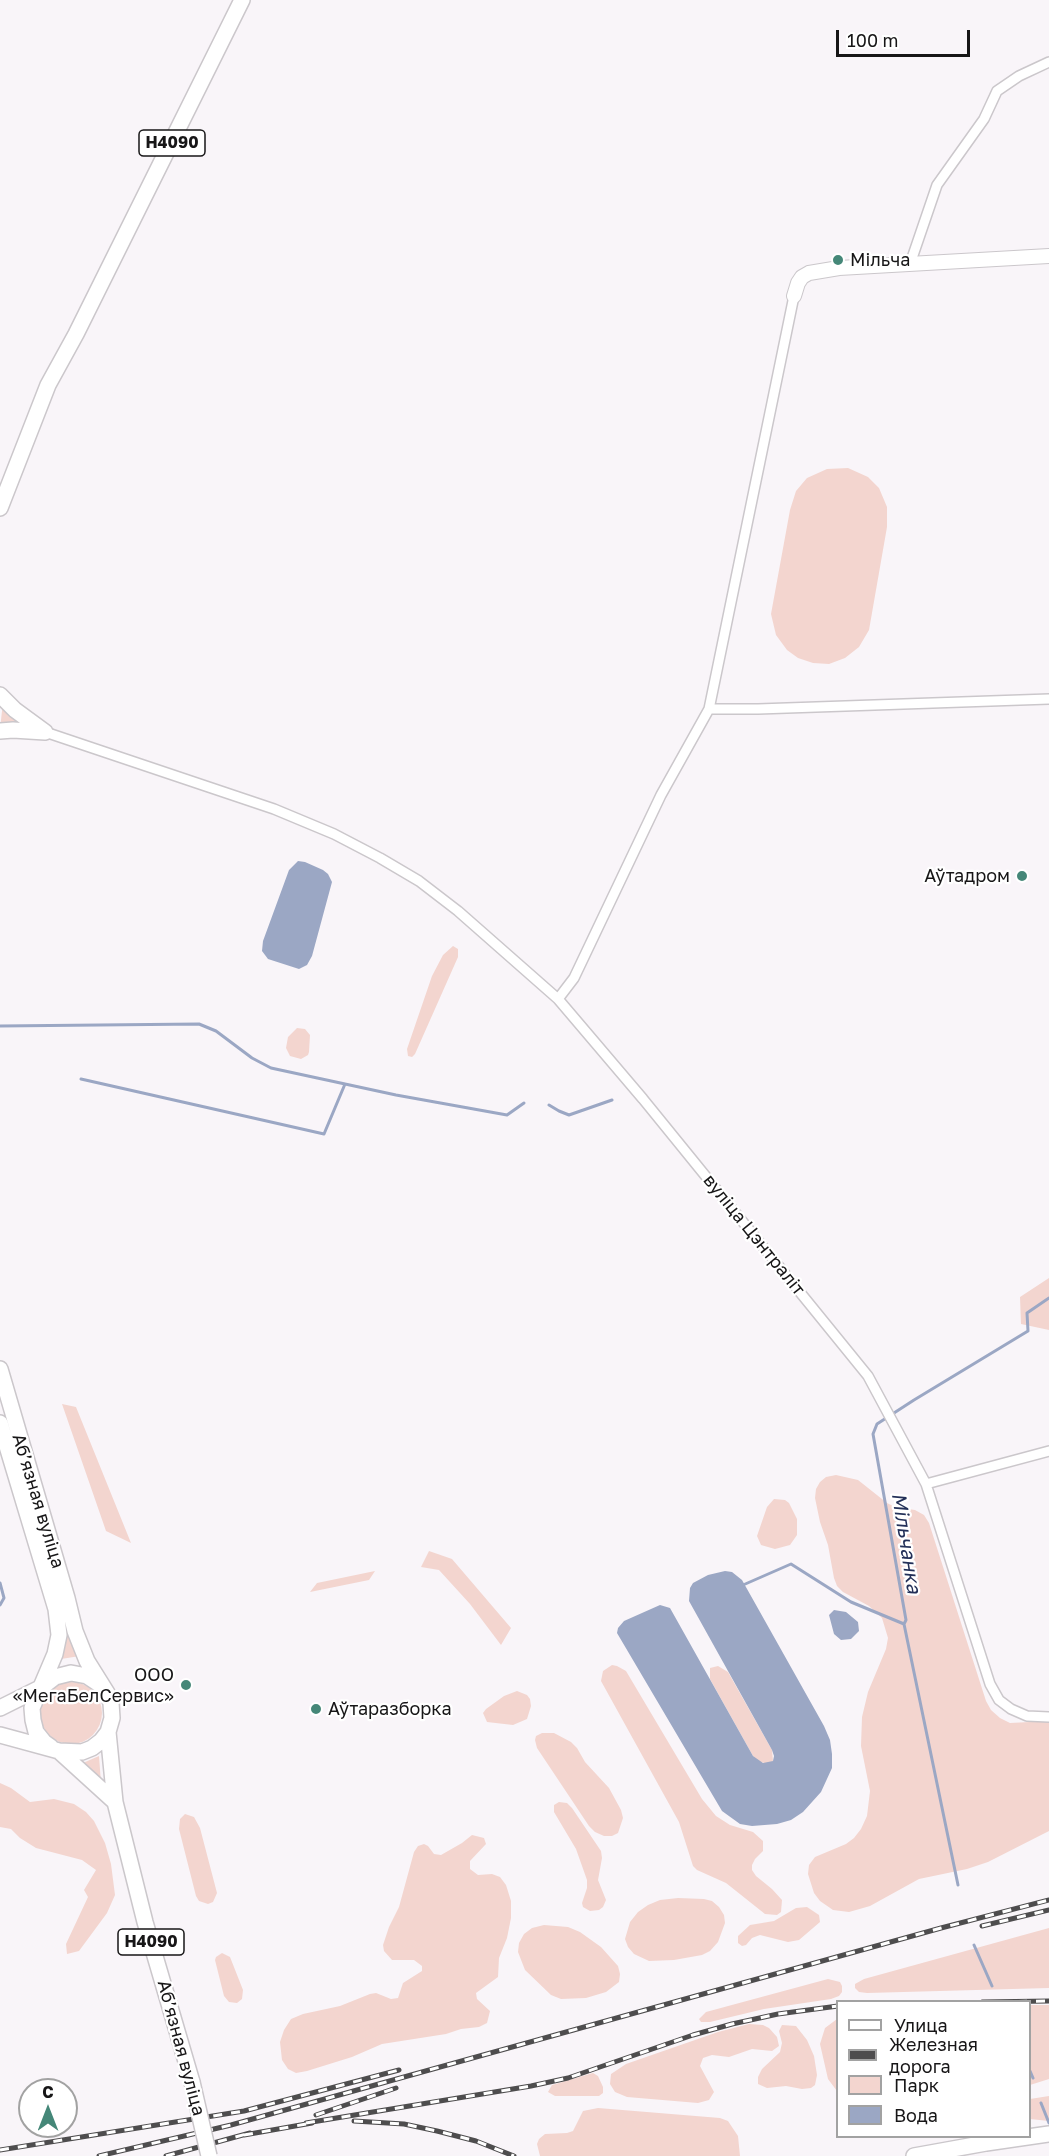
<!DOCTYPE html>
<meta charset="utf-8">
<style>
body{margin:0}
#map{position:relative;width:1049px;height:2156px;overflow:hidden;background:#f9f5f9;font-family:"Golos Text",sans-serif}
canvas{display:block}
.legend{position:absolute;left:836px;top:2000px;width:195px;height:138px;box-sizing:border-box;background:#fff;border:2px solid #a2a2a2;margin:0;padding:8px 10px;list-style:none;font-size:18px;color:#171617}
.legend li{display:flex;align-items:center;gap:12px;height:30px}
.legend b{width:30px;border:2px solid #a2a2a2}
.north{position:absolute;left:18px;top:2078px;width:60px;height:60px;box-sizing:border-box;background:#fff;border:2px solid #a2a2a2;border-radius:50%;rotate:0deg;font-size:16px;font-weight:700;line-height:24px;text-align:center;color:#171617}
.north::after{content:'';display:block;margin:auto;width:21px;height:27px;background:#458778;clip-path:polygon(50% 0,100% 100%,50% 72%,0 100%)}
.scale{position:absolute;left:836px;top:30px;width:134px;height:27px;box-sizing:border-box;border:3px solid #171617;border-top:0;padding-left:8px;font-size:18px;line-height:21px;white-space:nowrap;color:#171617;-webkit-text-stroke:4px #fff;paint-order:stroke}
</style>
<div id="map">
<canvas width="1049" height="2156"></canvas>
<ul class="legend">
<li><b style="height:8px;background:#fff"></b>Улица</li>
<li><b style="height:8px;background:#4e4d4e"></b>Железная дорога</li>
<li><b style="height:16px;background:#f3d5cf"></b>Парк</li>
<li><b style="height:16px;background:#9ba7c4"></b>Вода</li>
</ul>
<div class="north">С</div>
<div class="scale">100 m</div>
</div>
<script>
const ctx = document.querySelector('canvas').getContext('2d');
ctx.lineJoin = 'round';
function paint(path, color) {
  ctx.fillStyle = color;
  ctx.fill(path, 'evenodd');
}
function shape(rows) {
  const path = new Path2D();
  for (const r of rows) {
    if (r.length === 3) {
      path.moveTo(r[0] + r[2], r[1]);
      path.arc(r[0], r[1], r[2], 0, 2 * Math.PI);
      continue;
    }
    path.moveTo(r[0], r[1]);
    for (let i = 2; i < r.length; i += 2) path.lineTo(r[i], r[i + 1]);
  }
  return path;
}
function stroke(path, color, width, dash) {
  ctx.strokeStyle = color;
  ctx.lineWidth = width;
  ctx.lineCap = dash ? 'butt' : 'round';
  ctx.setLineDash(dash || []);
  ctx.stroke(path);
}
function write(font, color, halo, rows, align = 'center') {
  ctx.font = font + ' "Golos Text",sans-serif';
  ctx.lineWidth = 4.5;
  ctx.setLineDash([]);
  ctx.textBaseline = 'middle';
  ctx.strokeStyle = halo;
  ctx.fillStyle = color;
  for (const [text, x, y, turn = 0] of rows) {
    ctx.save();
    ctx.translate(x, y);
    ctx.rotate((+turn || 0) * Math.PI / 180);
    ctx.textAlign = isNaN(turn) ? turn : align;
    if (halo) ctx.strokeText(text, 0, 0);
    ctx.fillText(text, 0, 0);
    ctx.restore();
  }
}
const green = shape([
 [848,468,868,477,879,488,887,507,887,527,869,630,859,647,845,658,829,664,813,663,798,658,787,650,776,635,771,614,790,510,796,491,807,478,827,469],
 [3,702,29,725,0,729],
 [453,946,458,949,458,957,415,1054,412,1057,408,1056,407,1049,432,976,443,955],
 [297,1028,305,1029,310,1035,309,1052,308,1055,301,1059,290,1056,286,1048,288,1037],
 [1049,1278,1049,1330,1021,1324,1020,1297],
 [62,1404,76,1407,131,1543,106,1531],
 [836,1475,858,1480,887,1503,895,1507,915,1510,924,1515,929,1523,986,1701,991,1710,1000,1718,1010,1723,1049,1721,1049,1831,988,1862,967,1869,919,1879,870,1906,849,1912,833,1910,820,1901,814,1893,808,1874,809,1865,815,1857,846,1844,854,1838,861,1829,867,1816,870,1791,861,1746,862,1717,868,1692,886,1649,888,1638,882,1618,869,1606,843,1592,837,1586,834,1578,828,1545,820,1522,815,1498,816,1489,820,1482,826,1477],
 [774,1499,785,1500,789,1503,797,1519,797,1535,790,1545,775,1549,761,1545,757,1536,767,1507],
 [429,1551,452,1559,511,1628,501,1645,470,1604,439,1570,421,1567],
 [375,1571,369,1580,310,1592,317,1583],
 [70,1635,80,1656,61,1659,64,1636],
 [612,1665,617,1666,626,1671,702,1799,716,1816,730,1825,753,1832,763,1841,763,1851,755,1859,752,1865,752,1870,756,1876,772,1889,782,1900,781,1912,777,1915,765,1914,726,1883,697,1870,693,1866,679,1822,601,1681,603,1671],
 [718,1666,728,1672,772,1750,773,1761,768,1764,757,1761,753,1756,710,1679,710,1668],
 [71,1713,31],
 [517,1691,527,1695,530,1699,531,1706,527,1719,513,1725,487,1722,483,1713,486,1709,504,1696],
 [542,1733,554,1733,571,1742,577,1748,585,1762,609,1788,621,1810,623,1818,618,1833,612,1836,604,1836,595,1832,589,1826,537,1748,535,1740,536,1736],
 [99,1756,101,1783,83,1763],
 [0,1783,11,1788,30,1802,54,1799,74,1804,86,1812,94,1821,105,1843,111,1864,115,1895,107,1913,79,1951,67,1954,66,1944,88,1897,84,1890,96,1870,82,1860,36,1848,20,1838,11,1829,0,1827],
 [559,1802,567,1803,572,1808,601,1851,602,1858,598,1880,606,1900,603,1907,599,1910,590,1911,583,1907,582,1903,587,1888,587,1880,576,1849,554,1812,554,1805],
 [185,1814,194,1817,200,1828,217,1893,213,1902,208,1904,199,1901,196,1896,179,1829,180,1819],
 [472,1835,484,1838,486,1844,470,1861,470,1869,478,1875,492,1874,500,1877,506,1885,511,1901,511,1918,507,1938,499,1958,498,1977,476,1993,477,1999,490,2011,487,2023,479,2027,461,2029,446,2034,382,2044,352,2057,307,2071,296,2073,288,2069,282,2060,280,2042,284,2030,291,2019,303,2014,340,2006,370,1994,376,1993,391,1999,398,1998,403,1983,422,1971,422,1966,414,1960,392,1960,384,1951,383,1945,389,1927,399,1907,414,1852,418,1846,424,1844,428,1846,434,1854,441,1855,462,1843],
 [678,1898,704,1899,712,1901,719,1907,724,1915,725,1923,718,1942,710,1951,702,1955,674,1960,649,1961,634,1954,628,1947,625,1939,630,1922,638,1912,648,1905,660,1900],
 [807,1907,819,1915,820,1922,799,1940,788,1942,760,1935,752,1938,746,1945,742,1946,738,1943,738,1936,750,1925,774,1921,796,1908],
 [544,1925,568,1927,580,1932,601,1947,618,1966,620,1974,619,1982,606,1992,586,1998,561,1999,551,1995,525,1970,518,1952,519,1943,524,1934,532,1928],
 [1049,1928,1049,1988,867,1993,859,1992,855,1988,855,1984,864,1979],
 [222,1953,230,1957,243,1990,242,1999,237,2003,229,2002,224,1996,215,1960,216,1957],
 [828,1979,840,1982,842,1986,842,1992,839,1996,831,1999,764,2009,710,2022,701,2022,699,2019,706,2012],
 [1030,2005,1049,2005,1049,2079,1030,2085],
 [837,2019,837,2091,828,2079,820,2044,825,2028],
 [749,2024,763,2025,769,2028,777,2037,779,2046,772,2051,752,2049,729,2057,712,2055,703,2058,700,2066,714,2092,709,2100,698,2103,627,2097,615,2092,610,2084,611,2074,626,2064,718,2032],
 [782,2025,796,2026,807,2040,814,2056,817,2075,815,2085,811,2088,802,2089,786,2086,767,2088,758,2084,758,2077,762,2069,780,2052,782,2043,779,2031],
 [593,2073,598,2076,603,2087,603,2093,599,2096,555,2096,548,2092,552,2085],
 [1049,2096,1049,2121,1030,2119,1030,2099],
 [598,2108,720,2118,728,2121,738,2136,740,2156,540,2156,537,2144,539,2139,545,2134,567,2133,573,2131,583,2111]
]);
const water = shape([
 [298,861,305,862,323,870,328,874,332,882,312,956,307,965,299,969,268,959,262,951,263,941,289,870],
 [725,1571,732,1572,742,1580,824,1726,830,1740,832,1754,832,1768,821,1792,803,1812,791,1820,777,1824,752,1826,740,1824,722,1811,617,1633,618,1628,624,1621,660,1605,670,1608,753,1756,763,1763,773,1761,774,1756,772,1750,689,1601,690,1588,693,1583,708,1575],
 [834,1610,846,1612,858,1622,859,1631,851,1639,841,1640,834,1634,829,1615]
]);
const stream = shape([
 [0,1026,199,1024,216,1031,252,1058,271,1068,396,1095,507,1115,524,1103],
 [81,1079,324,1134,345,1084],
 [549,1105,559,1111,569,1115,612,1100],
 [0,1583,4,1598,0,1605],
 [743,1585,791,1564,851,1602,904,1624],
 [958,1885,904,1624,906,1620,873,1434,877,1424,914,1400,1028,1331,1027,1313,1049,1298],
 [974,1945,992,1986],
 [1030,2071,1033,2078],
 [1041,2103,1049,2123]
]);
const street = shape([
 [910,264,937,185,984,119,997,91,1019,76,1049,62],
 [709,709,758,709,1049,699],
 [45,732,274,809,334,834,380,858,419,881,458,911,558,999,643,1099,868,1376,926,1484,990,1684,999,1700,1011,1709,1027,1716,1049,1717],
 [558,999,574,978,661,795,709,709,794,296],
 [926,1484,1049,1451]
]);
const secondary = shape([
 [794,296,798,283,802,277,809,273,839,268,1049,256]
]);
const primary = shape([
 [0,508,48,385,76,334,242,0],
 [0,695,15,710,45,732],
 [0,731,13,730,45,732],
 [0,1369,67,1598,75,1631,87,1661,107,1693,111,1703,112,1718,108,1732,101,1741,92,1748,82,1752,59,1751,0,1735],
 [0,1423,56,1609,59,1635,55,1654,32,1708,33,1720,36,1732,44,1742,51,1747],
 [0,1708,42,1687,55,1677,71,1673,87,1676,99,1684],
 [108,1732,115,1802,145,1922,192,2082],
 [60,1752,115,1802],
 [914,2156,986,2143,1049,2134]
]);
const rail = shape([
 [982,1926,1049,1910],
 [982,2002,1049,2001],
 [316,2115,396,2088],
 [354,2121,404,2124,437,2131,476,2141,514,2156],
 [306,2123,531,2086,568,2078,693,2035,732,2024,778,2014,838,2006],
 [244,2135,312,2123],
 [0,2150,244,2111,399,2070],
 [99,2156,231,2125,941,1928,1049,1900],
 [166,2156,250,2133]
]);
const primaryBridge = shape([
 [192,2082,209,2156]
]);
const markers = [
 [838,260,6,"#458778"],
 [1022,876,6,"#458778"],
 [186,1685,6,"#458778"],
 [316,1709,6,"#458778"]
];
const shields = [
 [172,143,66],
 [151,1942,66]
];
const shieldNames = [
 ["Н4090",172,143],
 ["Н4090",151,1942]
];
const poiNames = [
 ["Мільча",850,260],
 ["Аўтадром",1010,876,"right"],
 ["ООО",174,1675,"right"],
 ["«МегаБелСервис»",174,1696,"right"],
 ["Аўтаразборка",328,1709]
];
const streetNames = [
 ["вуліца Цэнтраліт",754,1235,51],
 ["Абʼязная вуліца",38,1501,73],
 ["Абʼязная вуліца",181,2048,75]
];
const waterNames = [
 ["Мільчанка",906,1543,81]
];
paint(green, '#f3d5cf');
paint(water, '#9ba7c4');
stroke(stream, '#9ba7c4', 3);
stroke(street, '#cbc7cb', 12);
stroke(secondary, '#cbc7cb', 16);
stroke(primary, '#cbc7cb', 18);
stroke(street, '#fff', 9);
stroke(secondary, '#fff', 14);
stroke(primary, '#fff', 15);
stroke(rail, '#4e4d4e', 5);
stroke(rail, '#fff', 3, [9]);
stroke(primaryBridge, '#cbc7cb', 18, []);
stroke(primaryBridge, '#fff', 15);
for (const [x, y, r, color] of markers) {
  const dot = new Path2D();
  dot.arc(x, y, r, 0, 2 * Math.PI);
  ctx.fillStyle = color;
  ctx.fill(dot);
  stroke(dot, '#fff', 2);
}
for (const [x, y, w] of shields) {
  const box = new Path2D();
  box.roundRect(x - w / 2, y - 13, w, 26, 4.5);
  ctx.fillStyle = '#fff';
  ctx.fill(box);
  stroke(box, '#171617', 1.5);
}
write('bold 16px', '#171617', null, shieldNames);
write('18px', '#171617', '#fff', poiNames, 'left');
write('18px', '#171617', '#fff', streetNames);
write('italic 20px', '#233058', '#fff', waterNames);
</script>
